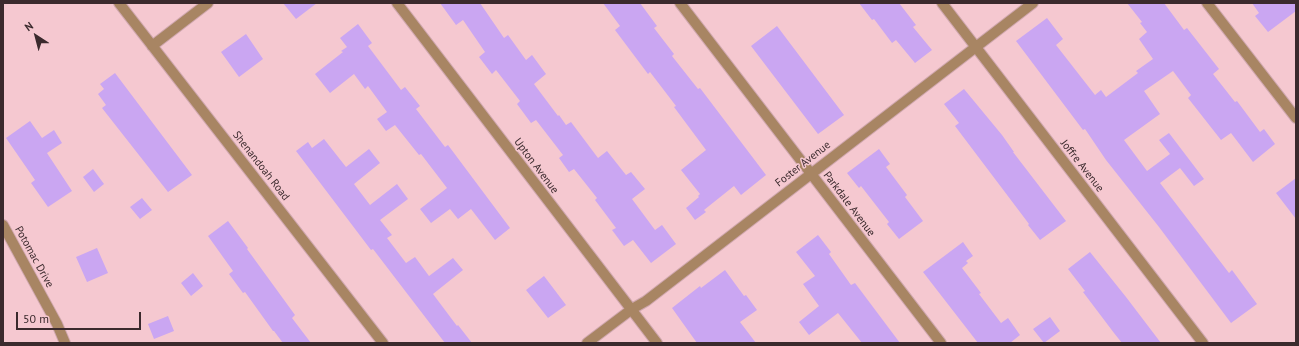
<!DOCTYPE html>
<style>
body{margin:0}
#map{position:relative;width:1299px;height:346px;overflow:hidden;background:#f5c8d0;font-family:"PT Sans",sans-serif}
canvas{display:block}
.frame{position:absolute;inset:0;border:4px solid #3b2a2d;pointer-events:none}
.north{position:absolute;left:16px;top:16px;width:40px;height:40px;-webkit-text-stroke:3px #f5c8d0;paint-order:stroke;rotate:324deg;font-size:11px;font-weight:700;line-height:16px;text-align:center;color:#3b2a2d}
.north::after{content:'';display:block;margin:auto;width:14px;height:18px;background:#3b2a2d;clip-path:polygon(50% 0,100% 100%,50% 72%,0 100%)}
.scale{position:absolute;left:16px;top:312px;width:125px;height:18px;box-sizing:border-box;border:2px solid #3b2a2d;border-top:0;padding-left:5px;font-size:12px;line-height:14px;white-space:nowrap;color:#3b2a2d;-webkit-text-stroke:3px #f5c8d0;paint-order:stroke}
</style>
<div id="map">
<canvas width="1299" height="346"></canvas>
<div class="frame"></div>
<div class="north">N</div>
<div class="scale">50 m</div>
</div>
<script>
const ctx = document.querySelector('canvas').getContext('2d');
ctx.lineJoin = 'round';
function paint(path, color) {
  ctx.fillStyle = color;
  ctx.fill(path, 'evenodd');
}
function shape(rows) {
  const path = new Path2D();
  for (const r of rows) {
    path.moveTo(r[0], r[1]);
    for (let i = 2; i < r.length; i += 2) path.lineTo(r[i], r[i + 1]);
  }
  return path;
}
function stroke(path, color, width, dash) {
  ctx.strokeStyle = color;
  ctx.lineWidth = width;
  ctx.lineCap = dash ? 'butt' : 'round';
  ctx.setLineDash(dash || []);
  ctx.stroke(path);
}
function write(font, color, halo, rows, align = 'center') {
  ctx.font = font + ' "PT Sans",sans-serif';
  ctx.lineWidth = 3;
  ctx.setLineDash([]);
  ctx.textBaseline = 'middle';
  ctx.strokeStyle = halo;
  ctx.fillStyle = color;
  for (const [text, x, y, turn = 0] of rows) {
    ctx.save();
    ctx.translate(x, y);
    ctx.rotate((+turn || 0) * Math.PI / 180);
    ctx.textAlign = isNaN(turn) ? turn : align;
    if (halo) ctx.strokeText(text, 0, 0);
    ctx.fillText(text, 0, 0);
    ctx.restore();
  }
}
const building = shape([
 [283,3,317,3,296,19],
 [440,3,480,3,504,38,508,35,526,60,532,55,546,74,534,84,558,116,559,115,566,125,571,122,598,158,607,151,626,175,631,172,645,189,632,199,655,230,662,225,676,244,651,263,633,240,624,246,612,230,616,228,595,200,597,198,574,169,569,172,559,158,563,155,536,120,531,123,517,104,520,101,496,70,492,74,479,57,485,52,463,20,456,25],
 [603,3,640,3,657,26,654,28,674,54,672,56,698,89,700,88,766,175,741,195,734,186,704,210,706,212,695,220,686,208,699,197,698,196,700,194,681,170,706,150,674,107,676,106,650,72,648,74,615,30,620,26],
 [859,3,899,3,916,25,913,27,932,50,915,63,896,40,892,43,874,19,872,20],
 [1127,3,1164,3,1184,30,1187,28,1219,69,1213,74,1235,102,1237,101,1260,132,1264,129,1275,144,1253,162,1231,133,1221,140,1188,98,1191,95,1173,71,1144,91,1160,114,1124,140,1147,171,1170,154,1159,140,1169,133,1204,179,1194,186,1180,168,1160,183,1229,273,1232,270,1257,304,1231,323,1159,227,1106,160,1085,129,1083,130,1016,41,1047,18,1063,39,1056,45,1095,95,1101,90,1106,97,1138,73,1136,71,1153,59,1139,39,1147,32,1140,23,1142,22],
 [1252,3,1296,3,1296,11,1268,32,1255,16,1259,13],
 [358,24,372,43,368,46,401,90,405,87,420,106,416,109,445,147,448,145,510,228,495,240,471,209,458,219,450,209,431,223,420,209,447,188,421,154,419,155,395,125,386,131,377,119,387,112,368,86,365,89,354,74,330,93,315,74,343,52,341,51,347,47,340,38],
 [777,26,844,115,818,134,751,46],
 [246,34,263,59,239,77,221,52],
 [115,73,192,175,168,192,102,108,106,105,98,94,104,89,100,84],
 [964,89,1002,135,1014,152,1013,152,1066,221,1040,240,1028,225,1029,224,955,126,959,123,944,104],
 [30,121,42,138,54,130,62,143,47,153,72,191,48,207,31,183,35,180,6,138],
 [324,139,346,167,369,149,380,163,354,184,370,205,397,184,408,199,380,220,392,235,387,238,406,263,415,257,429,276,453,258,463,270,433,294,457,326,458,325,472,343,445,343,373,249,371,250,296,151,308,142,312,148],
 [879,149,890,164,886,167,907,195,905,197,923,221,899,239,887,224,889,222,861,186,859,188,847,173],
 [93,169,104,184,94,192,83,177],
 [1296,178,1296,219,1276,193],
 [142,198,152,210,140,219,130,207],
 [228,221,248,248,247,249,295,315,292,318,311,343,283,343,274,331,273,331,245,292,243,293,229,274,233,271,208,236],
 [818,235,831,252,829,254,851,285,855,283,900,343,862,343,838,313,809,335,799,322,819,306,803,284,815,276,796,252],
 [963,242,973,256,966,261,968,263,962,268,981,293,979,294,1001,323,1008,318,1020,335,1010,343,978,343,923,272],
 [97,248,108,273,87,282,76,257],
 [1090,252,1126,297,1161,343,1122,343,1114,333,1083,292,1085,291,1068,269],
 [725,270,744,296,746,295,757,310,740,322,756,343,697,343,672,308,700,286,701,288],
 [193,273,203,286,191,296,181,283],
 [544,276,566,305,548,318,526,290],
 [168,316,174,331,154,339,148,324],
 [1050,317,1060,331,1044,343,1033,329]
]);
const minor = shape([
 [119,3,383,343],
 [397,3,657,343],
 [680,3,941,343],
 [942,3,1203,343],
 [1207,3,1296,118],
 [152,46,208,3],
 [3,225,57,324,65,343],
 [587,343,632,309,646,301,1033,3]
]);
const streetNames = [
 ["Foster Avenue",803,164,-38],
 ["Shenandoah Road",261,166,52],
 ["Upton Avenue",536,166,53],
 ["Joffre Avenue",1082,166,52],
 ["Parkdale Avenue",849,204,53],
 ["Potomac Drive",34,257,61]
];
paint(building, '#caa6f2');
stroke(minor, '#d0a8af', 12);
stroke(minor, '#a88563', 10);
write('11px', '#3b2a2d', '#f5c8d0', streetNames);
</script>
